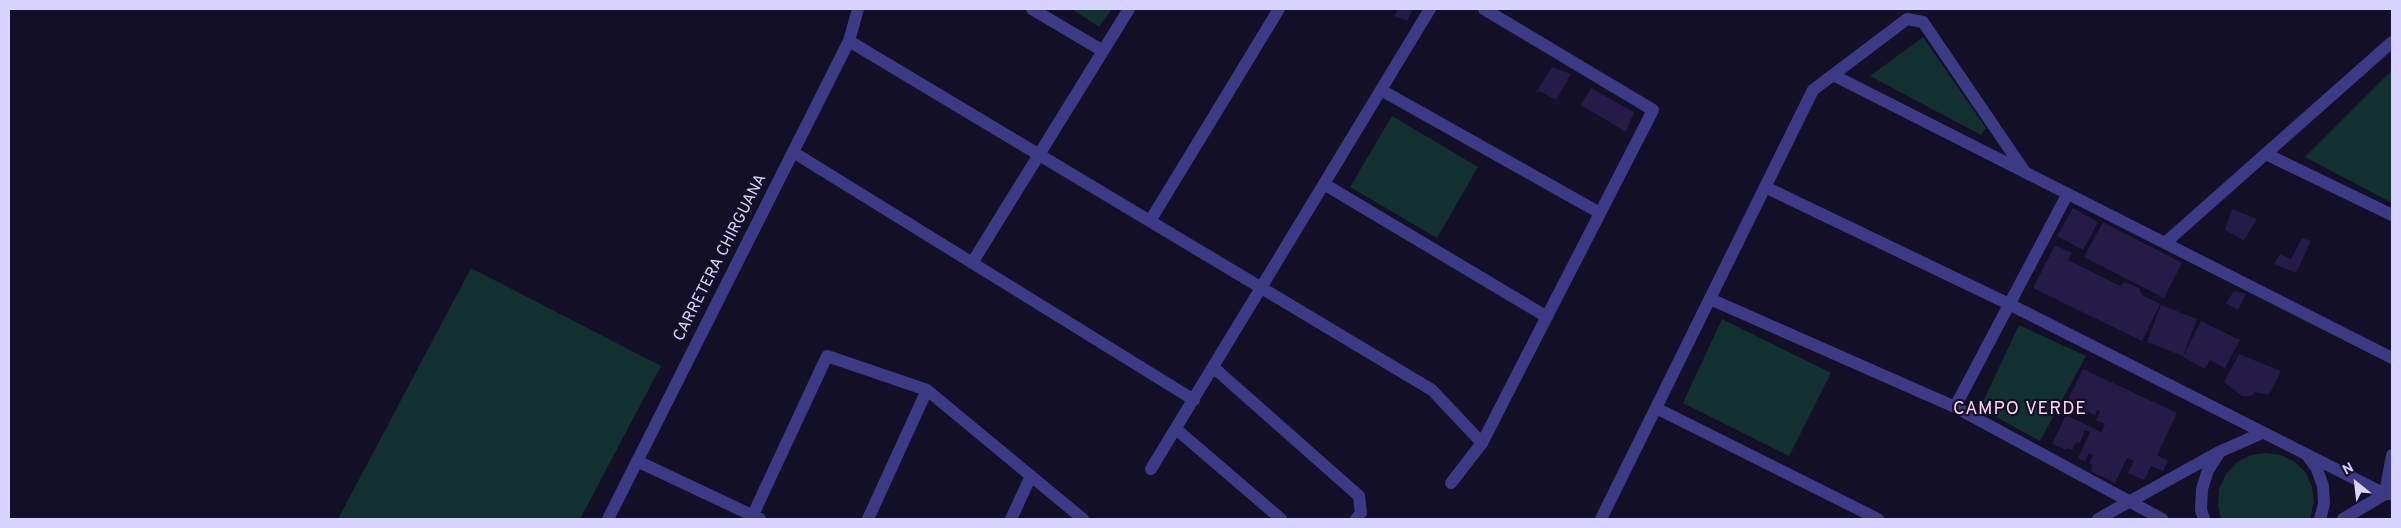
<!DOCTYPE html>
<style>
body{margin:0}
#map{position:relative;width:2401px;height:528px;overflow:hidden;background:#130f26;font-family:Overpass,sans-serif}
canvas{display:block}
.frame{position:absolute;inset:0;border:10px solid #d9d4ff;pointer-events:none}
.north{position:absolute;left:2331px;top:458px;width:50px;height:50px;-webkit-text-stroke:4px #130f26;paint-order:stroke;rotate:331deg;font-size:14px;font-weight:700;line-height:20px;text-align:center;color:#d9d4ff}
.north::after{content:'';display:block;margin:auto;width:18px;height:22px;background:#d9d4ff;clip-path:polygon(50% 0,100% 100%,50% 72%,0 100%)}
</style>
<div id="map">
<canvas width="2401" height="528"></canvas>
<div class="frame"></div>
<div class="north">N</div>
</div>
<script>
const ctx = document.querySelector('canvas').getContext('2d');
ctx.lineJoin = 'round';
function paint(path, color) {
  ctx.fillStyle = color;
  ctx.fill(path, 'evenodd');
}
function shape(rows) {
  const path = new Path2D();
  for (const r of rows) {
    path.moveTo(r[0], r[1]);
    for (let i = 2; i < r.length; i += 2) path.lineTo(r[i], r[i + 1]);
  }
  return path;
}
function stroke(path, color, width, dash) {
  ctx.strokeStyle = color;
  ctx.lineWidth = width;
  ctx.lineCap = dash ? 'butt' : 'round';
  ctx.setLineDash(dash || []);
  ctx.stroke(path);
}
function write(font, color, halo, rows, align = 'center') {
  ctx.font = font + ' Overpass,sans-serif';
  ctx.lineWidth = 4.5;
  ctx.setLineDash([]);
  ctx.textBaseline = 'middle';
  ctx.strokeStyle = halo;
  ctx.fillStyle = color;
  for (const [text, x, y, turn = 0] of rows) {
    ctx.save();
    ctx.translate(x, y);
    ctx.rotate((+turn || 0) * Math.PI / 180);
    ctx.textAlign = isNaN(turn) ? turn : align;
    if (halo) ctx.strokeText(text, 0, 0);
    ctx.fillText(text, 0, 0);
    ctx.restore();
  }
}
const green = shape([
 [1072,9,1112,9,1099,27],
 [1923,37,1986,128,1981,135,1870,76],
 [2392,70,2392,203,2305,157],
 [1392,116,1478,167,1437,238,1350,187],
 [471,268,661,366,580,519,338,519],
 [1722,319,1831,373,1789,456,1683,403],
 [2019,325,2086,356,2040,441,1980,408],
 [2266,453,2281,455,2295,462,2306,473,2312,487,2314,502,2310,519,2221,519,2218,506,2219,489,2226,474,2237,462,2251,455]
]);
const building = shape([
 [1398,9,1413,9,1407,21,1394,16],
 [1552,67,1571,74,1556,100,1539,91,1534,95],
 [1591,88,1634,112,1626,132,1581,105],
 [2073,208,2098,222,2083,250,2057,236],
 [2232,209,2257,219,2244,240,2225,230],
 [2103,222,2182,263,2164,298,2084,257],
 [2302,238,2311,241,2296,273,2274,264,2280,254,2291,259],
 [2055,245,2072,253,2068,260,2120,286,2124,282,2139,288,2142,295,2160,304,2142,341,2033,288],
 [2234,291,2246,294,2238,310,2226,303],
 [2161,305,2197,319,2183,356,2147,342],
 [2201,321,2240,340,2225,368,2210,360,2205,369,2183,357],
 [2239,354,2281,371,2269,395,2255,392,2251,396,2242,396,2224,382],
 [2083,369,2177,413,2157,455,2168,461,2163,471,2151,466,2144,480,2128,473,2134,461,2127,458,2115,483,2090,471,2093,465,2089,463,2093,455,2089,453,2085,462,2078,458,2090,432,2085,430,2080,443,2076,442,2072,450,2067,448,2066,450,2052,444,2066,415,2101,432,2105,424,2096,420,2100,411,2097,410,2095,415,2067,402]
]);
const minor = shape([
 [1032,9,1103,51],
 [849,41,1432,390,1482,443],
 [1833,75,2392,358],
 [1381,90,1600,213],
 [793,152,1194,400],
 [2266,154,2392,215],
 [1324,184,1547,317],
 [1765,187,2011,305,2385,494],
 [1150,221,1279,9],
 [2165,243,2392,42],
 [972,263,1129,9],
 [1710,299,1955,407,2162,519],
 [1213,367,1359,496,1361,513,1356,519],
 [1955,407,2067,195],
 [1656,408,1878,519],
 [1176,429,1281,519],
 [2308,456,2317,469,2323,486,2324,504,2320,519],
 [637,461,760,519],
 [1151,469,1430,9],
 [1451,483,1482,443,1653,110,1484,9],
 [2385,494,2392,455],
 [751,519,827,356,927,390,1083,519],
 [868,519,927,390],
 [1011,519,1031,476],
 [1601,519,1813,90,1907,19,1923,22,2025,172],
 [2098,519,2219,452,2262,433],
 [2204,519,2201,510,2202,489,2208,470,2218,455],
 [2343,519,2385,494,2391,494]
]);
const tertiary = shape([
 [608,519,849,41,858,9]
]);
const streetNames = [
 ["CARRETERA CHIRGUANA",721,258,-63]
];
const neighbourhoodNames = [
 ["CAMPO VERDE",2020,410]
];
paint(green, '#12302f');
paint(building, '#241b47');
stroke(minor, '#3d3a85', 12);
stroke(tertiary, '#3d3a85', 12);
write('16px', '#d9d4ff', '#130f26', streetNames);
ctx.letterSpacing = '1px';
write('18px', '#ffd6f0', '#130f26', neighbourhoodNames);
ctx.letterSpacing = '0px';
</script>
